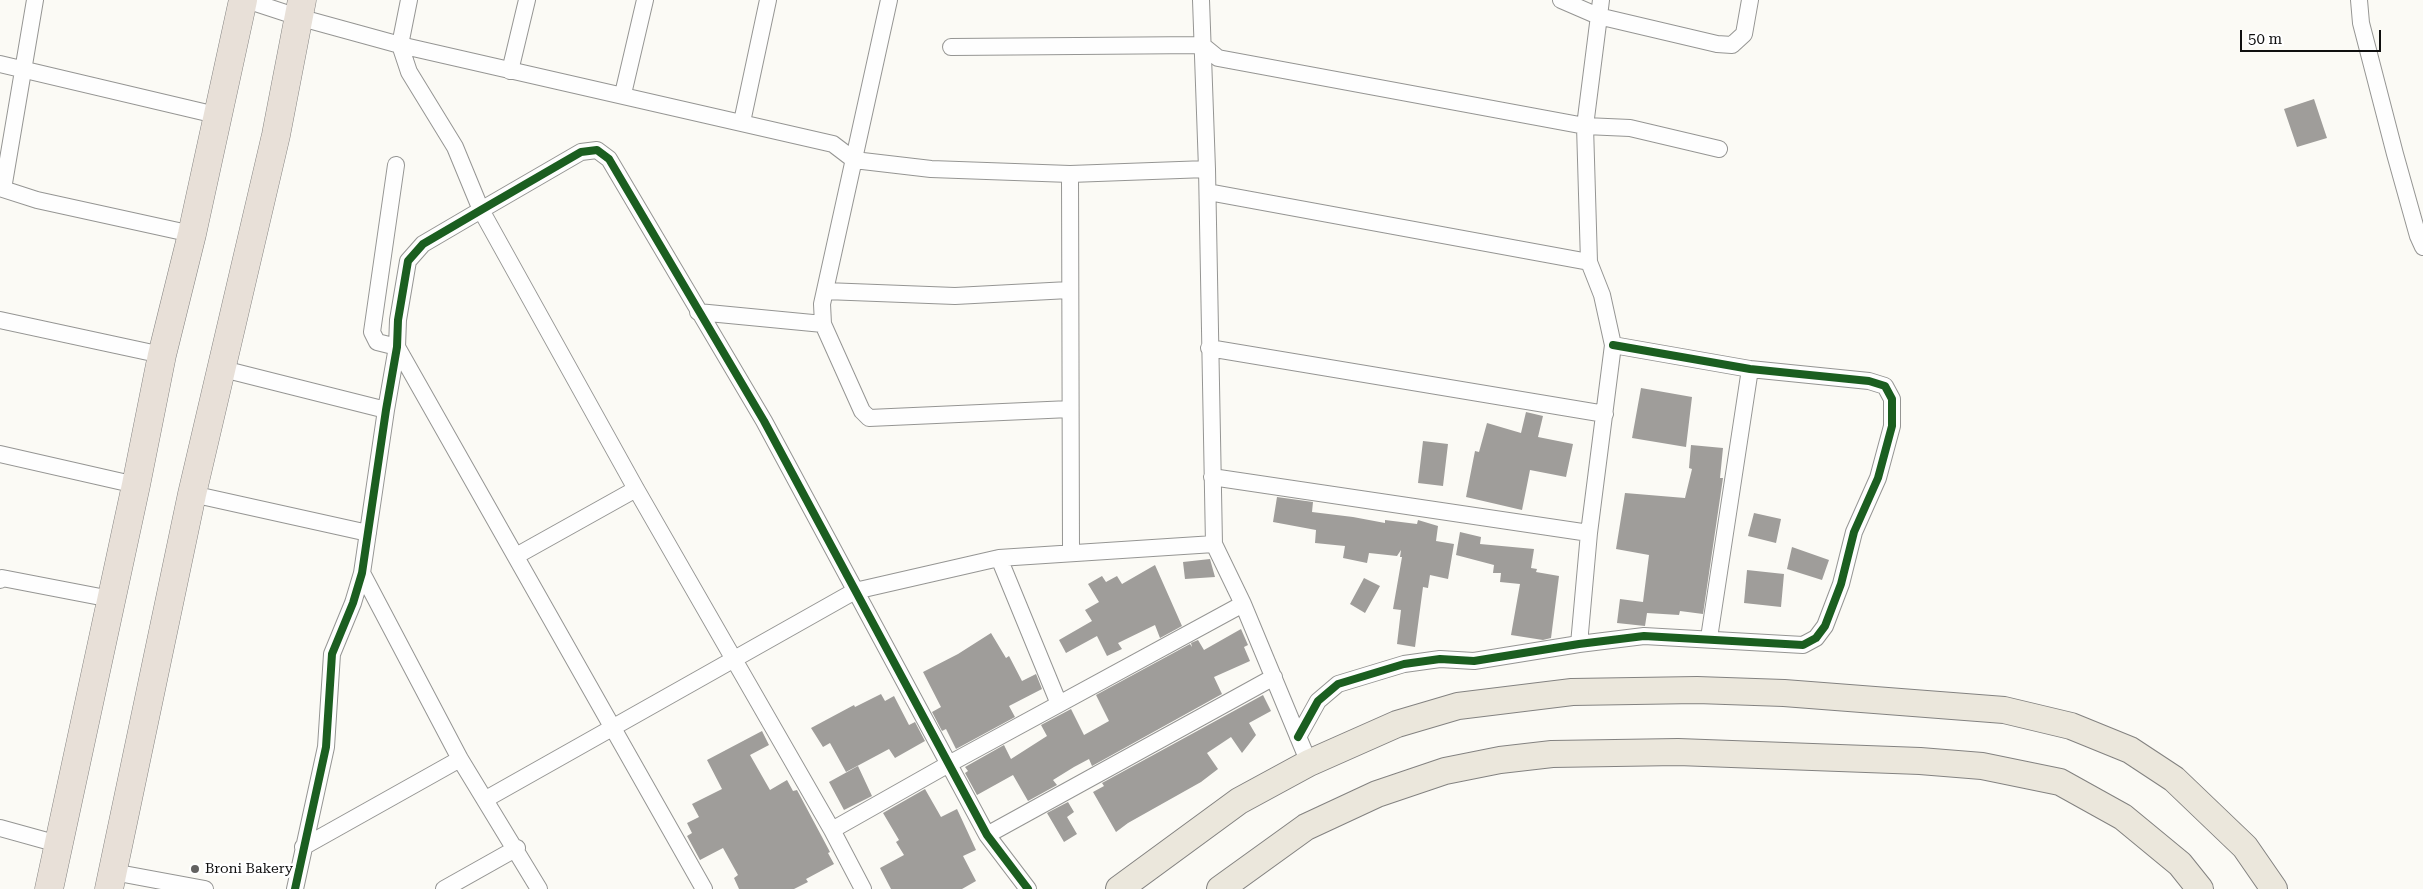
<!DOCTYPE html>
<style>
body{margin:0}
#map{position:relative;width:2423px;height:889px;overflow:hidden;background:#fbfaf5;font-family:"Roboto Serif",serif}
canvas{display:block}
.scale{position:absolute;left:2240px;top:30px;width:141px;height:22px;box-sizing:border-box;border:2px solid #0f0f0f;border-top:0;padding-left:6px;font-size:15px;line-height:18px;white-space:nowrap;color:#0f0f0f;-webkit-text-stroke:4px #fff;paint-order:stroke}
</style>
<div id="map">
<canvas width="2423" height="889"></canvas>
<div class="scale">50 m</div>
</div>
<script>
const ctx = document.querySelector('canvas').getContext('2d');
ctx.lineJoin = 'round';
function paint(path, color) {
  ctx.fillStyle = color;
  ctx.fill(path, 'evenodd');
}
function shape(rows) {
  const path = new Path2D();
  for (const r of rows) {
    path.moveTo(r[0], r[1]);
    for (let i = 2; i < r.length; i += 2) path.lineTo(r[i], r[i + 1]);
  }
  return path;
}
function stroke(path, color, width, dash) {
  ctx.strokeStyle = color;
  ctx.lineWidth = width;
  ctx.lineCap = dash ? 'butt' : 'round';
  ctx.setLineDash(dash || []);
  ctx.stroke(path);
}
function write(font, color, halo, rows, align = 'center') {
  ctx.font = font + ' "Roboto Serif",serif';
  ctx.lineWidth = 5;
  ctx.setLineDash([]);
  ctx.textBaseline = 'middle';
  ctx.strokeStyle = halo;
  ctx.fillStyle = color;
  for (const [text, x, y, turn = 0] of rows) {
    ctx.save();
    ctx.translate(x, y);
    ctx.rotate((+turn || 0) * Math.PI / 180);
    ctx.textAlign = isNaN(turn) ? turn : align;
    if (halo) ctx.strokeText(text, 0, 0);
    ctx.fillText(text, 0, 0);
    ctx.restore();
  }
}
const building = shape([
 [2314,99,2327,138,2297,147,2284,109],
 [1641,388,1692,397,1686,447,1632,438],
 [1526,412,1543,416,1538,437,1573,444,1566,477,1530,470,1522,510,1466,497,1475,451,1479,452,1487,423,1521,433],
 [1423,441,1448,444,1443,486,1418,483],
 [1691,445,1723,448,1720,478,1723,478,1703,614,1680,611,1679,615,1647,613,1645,626,1617,623,1620,599,1643,602,1649,555,1616,549,1625,493,1685,498,1692,469,1689,468],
 [1277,497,1313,502,1312,512,1353,517,1385,523,1385,520,1417,524,1418,520,1438,526,1436,541,1454,544,1448,579,1430,575,1428,588,1423,587,1415,647,1397,644,1401,610,1393,609,1402,557,1400,557,1401,550,1397,556,1369,553,1367,563,1343,558,1345,546,1315,543,1316,530,1273,522],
 [1754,513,1781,519,1776,543,1748,536],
 [1460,532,1481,537,1480,544,1534,549,1531,568,1537,569,1536,572,1559,576,1551,638,1543,640,1511,635,1520,584,1500,582,1501,573,1493,573,1494,565,1456,555],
 [1792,547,1829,560,1822,580,1787,569],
 [1210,559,1215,577,1185,579,1183,562],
 [1155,565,1182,626,1160,638,1155,625,1118,643,1122,649,1107,656,1097,636,1066,653,1059,640,1092,621,1085,610,1099,602,1088,584,1102,576,1106,582,1117,576,1122,584],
 [1747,570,1784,574,1781,607,1744,603],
 [1364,578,1380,586,1365,613,1350,604],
 [1241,629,1248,645,1244,647,1250,661,1214,677,1222,694,1092,766,1089,759,1074,767,1053,780,1057,785,1028,801,1013,775,977,795,965,773,968,771,965,767,1004,745,1011,759,1047,736,1041,725,1071,709,1084,735,1109,721,1096,695,1190,644,1192,647,1191,643,1198,640,1204,650],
 [991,633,1006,658,1009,656,1022,681,1036,674,1042,689,1009,706,1015,717,956,749,946,729,942,731,932,712,941,707,923,672,958,654],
 [881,694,885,701,894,696,909,725,915,722,925,741,895,758,889,749,846,772,830,743,823,747,811,728,854,705,855,707],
 [1263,695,1271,711,1249,723,1256,735,1242,753,1231,737,1207,753,1218,769,1201,782,1128,823,1116,832,1093,792,1104,786,1102,783],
 [762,731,769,745,750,755,770,790,787,780,793,791,797,790,830,852,828,853,834,864,806,879,808,882,794,889,739,889,734,878,738,875,723,848,700,860,687,836,692,833,687,823,699,817,692,804,722,789,707,760],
 [858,766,872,796,844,810,829,782],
 [925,789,941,817,957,809,976,850,963,856,976,881,962,889,891,889,880,868,904,855,896,842,899,840,883,813],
 [1068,802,1074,812,1067,817,1077,834,1064,842,1047,813]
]);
const street = shape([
 [246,0,298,17,400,45,833,144,854,160,931,169,1070,174,1207,169],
 [409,0,400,45,409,72,455,147,481,210,636,489,832,830,863,889],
 [889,0,822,304,823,324,862,411,869,418,1070,409],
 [1201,0,1207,169,1214,544,1243,604,1309,763],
 [1561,0,1598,16,1717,44,1732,45,1744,34,1750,0],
 [2359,0,2361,23,2395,154,2418,236,2423,247],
 [951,47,1202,45,1218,58,1585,126,1630,128,1719,149],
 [0,64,216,115],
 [510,71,527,0],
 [623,94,645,0],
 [742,122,768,0],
 [396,165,372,332,377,342,397,347,704,889],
 [1070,174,1071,553],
 [0,188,37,200,192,234],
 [3,189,35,0],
 [1208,192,1589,262],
 [825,291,955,296,1069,290],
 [698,312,823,324],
 [0,320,162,355],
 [1209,348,1605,414],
 [223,369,386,410],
 [0,454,136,485],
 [1212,477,1589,533],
 [192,494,368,533],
 [516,556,636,489],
 [999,558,1059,704],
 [362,573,460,759,539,889],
 [0,580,2,578,111,599],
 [1709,638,1750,369],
 [1579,644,1589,533,1613,345,1602,295,1589,262,1585,126,1601,0],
 [1298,737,1318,701,1338,684,1404,664,1440,659,1474,661,1579,644,1644,636,1803,645,1816,638,1825,626,1841,584,1854,532,1878,478,1892,426,1892,399,1885,386,1869,381,1750,369,1613,345],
 [486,799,855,591,999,558,1214,544],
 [0,828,58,844],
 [832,830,947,765,1243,604],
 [987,835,1274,677],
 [303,847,460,759],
 [113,872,205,889],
 [295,889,326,747,332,654,353,603,362,573,386,410,397,347,398,320,408,261,423,244,481,210,581,152,597,150,609,159,764,421,987,835,1028,889],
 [444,889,517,848]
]);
const primary = shape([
 [1119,889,1239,801,1309,763,1397,724,1458,706,1572,692,1697,690,1784,693,2004,710,2071,726,2130,750,2174,779,2245,847,2274,889],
 [1220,889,1306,827,1377,794,1445,771,1500,760,1552,754,1678,752,1920,761,1982,766,2060,782,2123,817,2180,864,2200,889]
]);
const highway = shape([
 [49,889,136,485,162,355,192,234,243,0],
 [109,889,192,494,276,135,302,0]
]);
const cycleway = shape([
 [1298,737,1318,701,1338,684,1404,664,1440,659,1474,661,1579,644,1644,636,1803,645,1816,638,1825,626,1841,584,1854,532,1878,478,1892,426,1892,399,1885,386,1869,381,1750,369,1613,345],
 [295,889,326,747,332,654,353,603,362,573,386,410,397,347,398,320,408,261,423,244,481,210,581,152,597,150,609,159,764,421,987,835,1028,889]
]);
const markers = [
 [195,869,5,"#626160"]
];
const poiNames = [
 ["Broni Bakery",205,869]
];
paint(building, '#9f9d9a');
stroke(street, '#959593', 18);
stroke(primary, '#838280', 28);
stroke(highway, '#838280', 29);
stroke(street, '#fefefe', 16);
stroke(primary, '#ebe7dc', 26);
stroke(highway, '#e8e0d8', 28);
stroke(cycleway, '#1b5e20', 8);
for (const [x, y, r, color] of markers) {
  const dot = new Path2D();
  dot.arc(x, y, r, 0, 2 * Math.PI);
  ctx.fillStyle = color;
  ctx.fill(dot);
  stroke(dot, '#fff', 2);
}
write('14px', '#0f0f0f', '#fff', poiNames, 'left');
</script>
